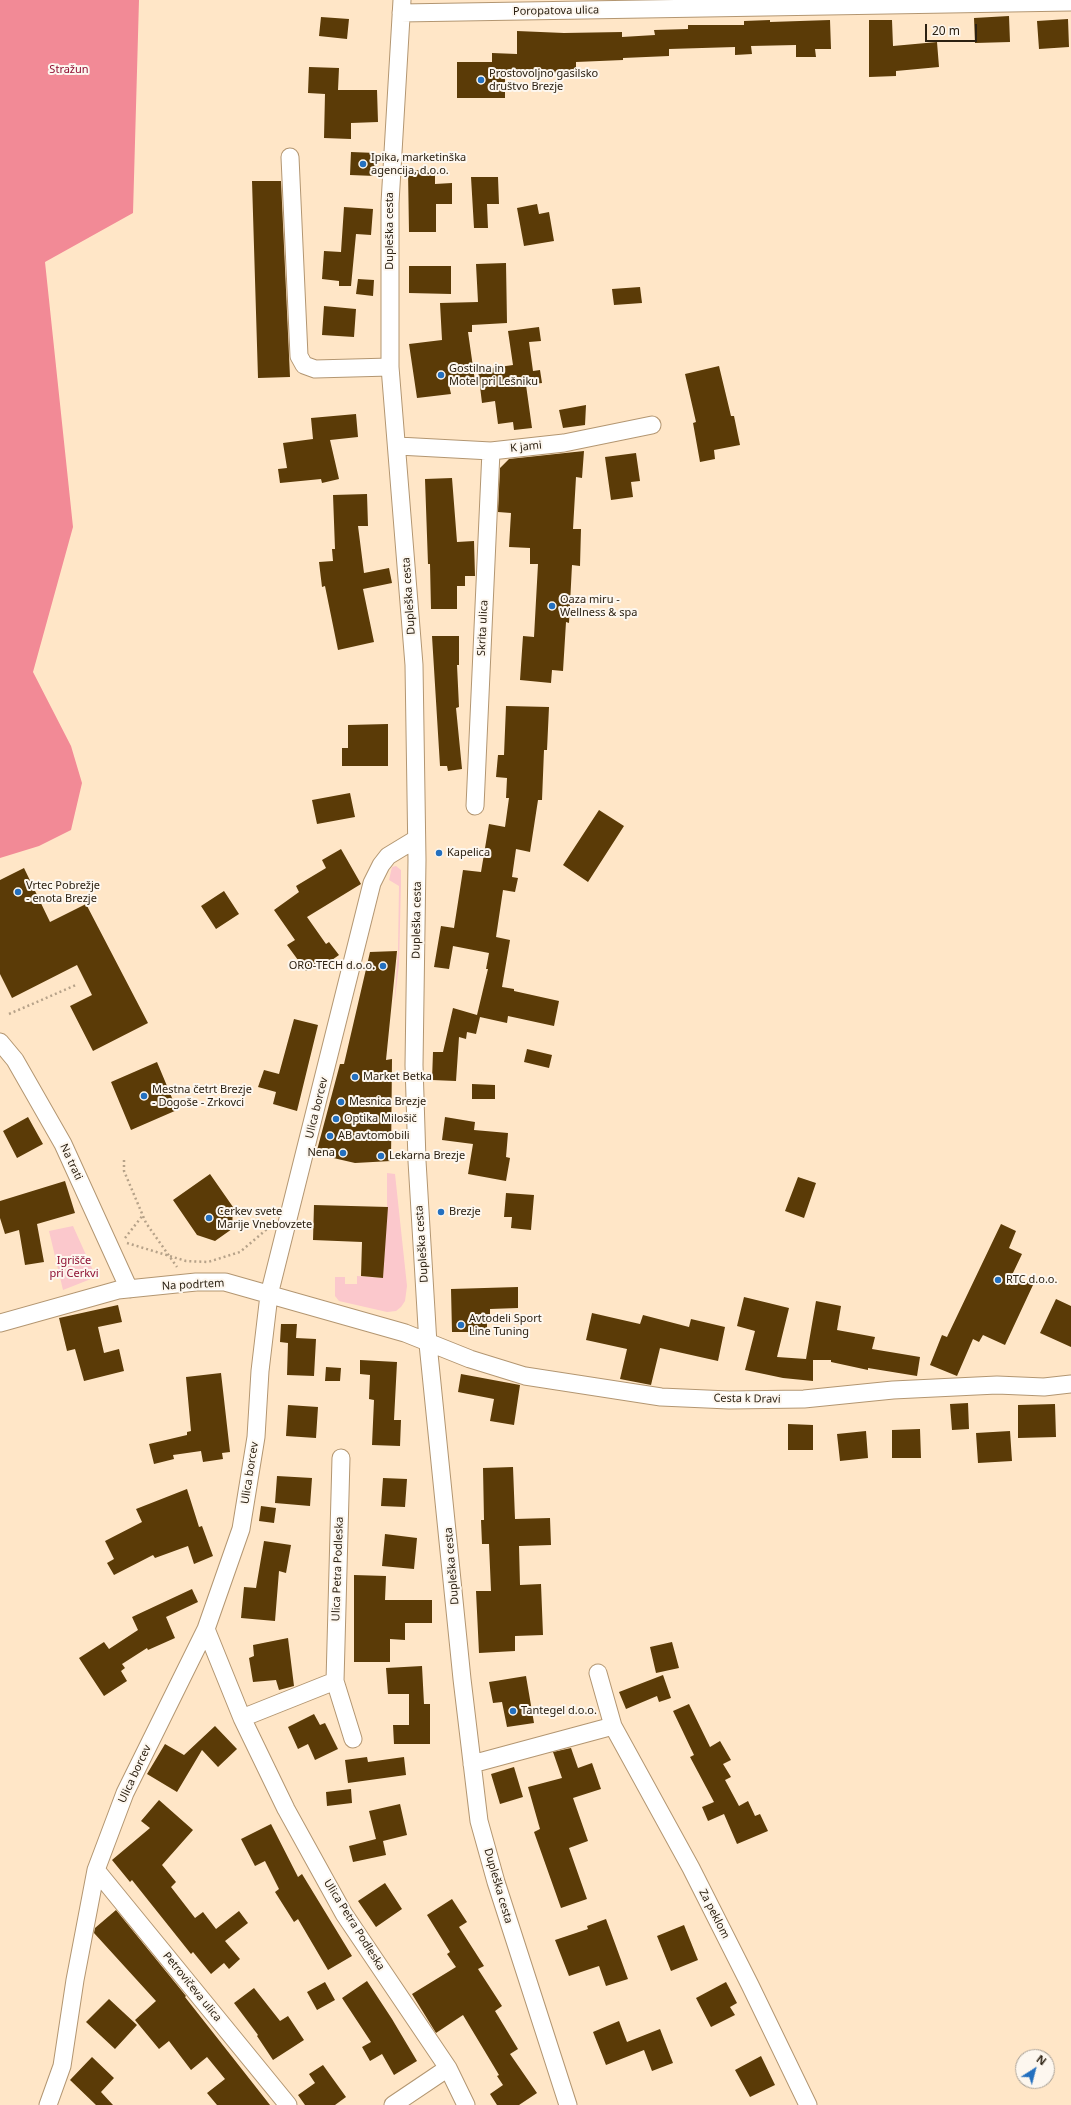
<!DOCTYPE html>
<meta charset="utf-8">
<style>
body{margin:0}
#map{position:relative;width:1071px;height:2105px;overflow:hidden;background:#ffe6c7;font-family:"Noto Sans",sans-serif}
canvas{display:block}
.north{position:absolute;left:1015px;top:2049px;width:40px;height:40px;box-sizing:border-box;background:#fdf7ef;border:1px solid #a9a197;border-radius:50%;rotate:36deg;font-size:11px;font-weight:700;line-height:16px;text-align:center;color:#2c2112}
.north::after{content:'';display:block;margin:auto;width:14px;height:18px;background:#2470bf;clip-path:polygon(50% 0,100% 100%,50% 72%,0 100%)}
.scale{position:absolute;left:925px;top:24px;width:52px;height:18px;box-sizing:border-box;border:2px solid #2c2112;border-top:0;padding-left:5px;font-size:12px;line-height:14px;white-space:nowrap;color:#2c2112;-webkit-text-stroke:3px #fdf7ef;paint-order:stroke}
</style>
<div id="map">
<canvas width="1071" height="2105"></canvas>
<div class="north">N</div>
<div class="scale">20 m</div>
</div>
<script>
const ctx = document.querySelector('canvas').getContext('2d');
ctx.lineJoin = 'round';
function paint(path, color) {
  ctx.fillStyle = color;
  ctx.fill(path, 'evenodd');
}
function shape(rows) {
  const path = new Path2D();
  for (const r of rows) {
    path.moveTo(r[0], r[1]);
    for (let i = 2; i < r.length; i += 2) path.lineTo(r[i], r[i + 1]);
  }
  return path;
}
function stroke(path, color, width, dash) {
  ctx.strokeStyle = color;
  ctx.lineWidth = width;
  ctx.lineCap = dash ? 'butt' : 'round';
  ctx.setLineDash(dash || []);
  ctx.stroke(path);
}
function write(font, color, halo, rows, align = 'center') {
  ctx.font = font + ' "Noto Sans",sans-serif';
  ctx.lineWidth = 4;
  ctx.setLineDash([]);
  ctx.textBaseline = 'middle';
  ctx.strokeStyle = halo;
  ctx.fillStyle = color;
  for (const [text, x, y, turn = 0] of rows) {
    ctx.save();
    ctx.translate(x, y);
    ctx.rotate((+turn || 0) * Math.PI / 180);
    ctx.textAlign = isNaN(turn) ? turn : align;
    if (halo) ctx.strokeText(text, 0, 0);
    ctx.fillText(text, 0, 0);
    ctx.restore();
  }
}
const green = shape([
 [396,866,401,870,401,885,399,964,394,1007,398,951,399,886,389,880,392,867],
 [387,1173,395,1174,407,1286,405,1301,401,1307,396,1311,387,1312,339,1301,335,1296,335,1277,345,1277,345,1284,357,1284,357,1276,383,1278,387,1207],
 [73,1226,96,1277,63,1290,49,1231]
]);
const forest = shape([
 [0,0,139,0,133,213,45,262,73,527,33,672,71,746,82,783,71,830,39,846,0,858]
]);
const building = shape([
 [1009,16,1010,42,975,43,974,18],
 [321,17,349,19,347,39,319,36],
 [1068,19,1069,47,1039,49,1037,21],
 [770,20,770,22,830,20,831,49,815,49,816,57,796,57,796,45,751,46,752,54,735,55,735,47,669,49,669,56,623,58,623,60,576,62,576,74,505,73,505,98,457,98,457,62,492,62,492,53,517,54,517,31,564,33,622,32,622,37,655,35,654,30,688,29,688,25,744,25,744,21],
 [869,20,892,20,893,46,937,42,939,67,896,71,896,76,869,77],
 [309,67,339,68,338,90,377,90,378,122,351,123,351,139,324,138,325,94,308,93],
 [351,152,376,153,375,176,350,175],
 [408,170,435,170,435,184,452,183,452,204,436,204,436,232,409,232],
 [471,177,498,177,499,204,487,204,488,228,474,228],
 [252,181,281,181,290,377,258,378],
 [537,204,539,214,549,212,554,241,524,246,517,208],
 [344,207,373,209,371,235,356,234,351,286,339,286,339,281,322,279,324,251,341,252],
 [506,263,507,323,472,325,472,332,468,332,475,381,449,385,451,394,417,398,409,344,442,340,440,303,478,302,476,264],
 [409,266,451,266,451,294,409,293],
 [358,279,374,280,373,296,356,294],
 [640,287,642,303,614,305,612,289],
 [324,306,356,309,354,337,322,335],
 [539,327,541,341,529,342,533,371,540,370,542,383,526,385,532,428,514,430,513,422,498,424,495,401,482,403,478,370,513,365,508,331],
 [719,366,731,416,734,416,740,445,714,450,715,459,700,462,693,423,696,422,685,374],
 [586,405,585,425,563,428,559,410],
 [356,414,358,437,330,440,339,479,322,483,321,479,280,483,278,469,287,468,283,443,313,439,311,418],
 [584,451,582,478,576,477,573,529,581,529,580,566,572,565,569,623,566,622,563,671,552,670,551,683,520,680,523,636,534,637,538,564,530,564,530,548,509,547,511,513,498,512,500,468,509,459],
 [636,453,640,481,631,482,633,497,611,500,605,457],
 [452,478,457,542,474,541,475,576,465,576,465,586,457,586,457,609,431,609,430,564,428,564,425,479],
 [367,494,368,526,358,526,364,573,389,568,392,583,363,589,374,642,338,650,325,586,322,587,319,562,333,561,332,549,335,549,333,495],
 [432,636,459,636,459,665,457,665,459,707,456,708,462,769,448,771,447,766,440,766],
 [506,706,549,707,547,750,544,750,542,800,538,800,530,852,516,849,512,877,518,878,515,892,503,890,496,937,510,940,502,987,514,989,514,991,559,1001,554,1026,508,1016,507,1023,480,1017,476,1034,467,1032,466,1039,459,1037,456,1081,432,1080,433,1052,443,1052,453,1008,477,1015,488,969,486,969,489,953,453,946,449,969,434,967,441,926,454,928,463,870,481,872,489,824,505,827,509,798,506,798,507,778,496,777,498,755,504,755],
 [388,724,388,766,342,766,342,748,348,748,348,725],
 [350,793,355,817,317,824,312,800],
 [599,810,624,826,588,882,563,865],
 [341,849,361,884,307,917,326,944,329,942,339,955,322,967,319,962,306,971,287,945,295,940,274,910,299,892,296,886,326,868,322,860],
 [24,868,50,922,86,904,148,1023,93,1051,70,1006,92,995,77,965,12,998,0,974,0,880],
 [224,891,239,914,216,929,201,906],
 [397,951,386,1060,392,1059,391,1161,355,1163,316,1154,340,1064,344,1064,370,952],
 [294,1019,318,1025,297,1111,273,1104,276,1092,258,1087,264,1070,279,1074],
 [527,1049,552,1055,549,1068,524,1062],
 [157,1062,177,1110,131,1130,111,1082],
 [472,1084,495,1085,495,1099,472,1099],
 [28,1117,43,1144,17,1158,3,1131],
 [445,1117,475,1122,474,1130,508,1133,506,1157,510,1158,506,1181,468,1174,473,1144,442,1140],
 [210,1174,233,1207,232,1229,215,1241,197,1235,173,1200],
 [798,1177,816,1183,804,1218,785,1211],
 [65,1181,75,1213,37,1224,44,1262,25,1265,19,1230,5,1234,0,1218,0,1201],
 [506,1193,534,1195,531,1230,511,1228,512,1217,504,1217],
 [314,1205,388,1207,383,1278,361,1276,362,1242,313,1240],
 [1001,1224,1016,1231,1009,1248,1022,1254,1012,1275,1033,1285,1005,1345,983,1335,979,1342,973,1339,957,1376,930,1365,942,1335,947,1337],
 [518,1287,518,1308,490,1309,490,1322,487,1322,487,1332,452,1332,451,1289],
 [744,1297,789,1308,777,1357,806,1359,816,1301,841,1306,837,1330,875,1337,872,1349,920,1357,917,1376,868,1368,868,1370,831,1362,831,1360,813,1360,813,1381,783,1378,745,1370,755,1331,737,1326],
 [1056,1299,1071,1306,1071,1347,1040,1333],
 [118,1305,122,1322,98,1327,104,1353,119,1349,124,1371,84,1381,75,1349,67,1351,59,1318],
 [592,1313,640,1324,643,1315,689,1327,691,1319,725,1327,718,1361,660,1348,651,1385,620,1379,627,1349,586,1340],
 [281,1324,297,1324,296,1338,316,1339,314,1376,287,1375,288,1343,280,1342],
 [360,1360,397,1362,394,1420,401,1420,400,1446,372,1445,374,1400,369,1399,370,1375,360,1374],
 [326,1367,341,1368,340,1381,325,1381],
 [221,1373,230,1452,222,1453,223,1459,203,1462,201,1451,173,1455,174,1459,154,1464,149,1444,187,1435,187,1432,191,1431,186,1377],
 [461,1374,520,1385,514,1425,490,1421,494,1399,458,1392],
 [968,1403,969,1429,952,1430,950,1404],
 [1055,1404,1056,1437,1018,1438,1018,1405],
 [288,1405,318,1407,316,1438,286,1436],
 [788,1424,813,1425,813,1450,788,1450],
 [920,1429,921,1458,892,1458,892,1430],
 [866,1431,868,1458,840,1461,837,1434],
 [1010,1431,1012,1461,978,1463,976,1433],
 [513,1467,515,1519,550,1518,551,1545,519,1546,520,1585,541,1584,543,1635,515,1636,515,1651,479,1653,476,1591,491,1591,489,1544,482,1544,481,1520,484,1520,483,1468],
 [277,1476,312,1478,310,1506,275,1503],
 [383,1478,407,1479,405,1507,381,1506],
 [187,1489,199,1527,202,1526,213,1556,194,1564,188,1546,155,1558,153,1555,114,1575,107,1563,114,1559,105,1541,142,1522,136,1509],
 [261,1506,276,1508,274,1523,259,1521],
 [385,1534,417,1538,414,1569,382,1566],
 [264,1541,291,1545,286,1573,279,1571,275,1621,241,1618,244,1587,256,1588],
 [354,1575,386,1576,385,1600,432,1600,432,1623,405,1623,405,1640,390,1639,390,1662,354,1662],
 [192,1589,198,1602,166,1617,175,1638,148,1650,147,1648,122,1664,125,1668,121,1671,127,1681,104,1696,79,1658,104,1642,109,1649,138,1630,132,1617],
 [288,1638,294,1686,279,1690,276,1680,253,1682,249,1658,254,1656,253,1645],
 [672,1642,679,1668,656,1673,650,1647],
 [422,1666,424,1704,430,1704,430,1744,394,1744,393,1725,409,1725,409,1694,388,1694,386,1668],
 [663,1675,671,1698,659,1702,657,1696,626,1709,619,1692],
 [526,1676,534,1723,507,1727,502,1702,493,1703,489,1682],
 [689,1704,710,1747,720,1741,731,1760,723,1764,731,1777,725,1780,739,1806,748,1801,755,1816,760,1814,768,1831,737,1844,724,1814,708,1821,702,1807,714,1802,690,1757,694,1755,673,1711],
 [314,1714,320,1725,325,1723,338,1749,315,1760,308,1744,298,1749,288,1727],
 [215,1726,237,1749,218,1767,202,1750,177,1792,147,1774,165,1744,184,1755],
 [571,1748,578,1768,592,1763,601,1789,573,1798,588,1841,569,1848,587,1899,561,1908,534,1832,540,1829,528,1787,562,1778,553,1752],
 [367,1757,368,1762,404,1757,406,1775,348,1783,345,1760],
 [514,1767,523,1797,500,1804,491,1774],
 [351,1789,352,1803,327,1806,326,1792],
 [159,1800,193,1830,162,1865,176,1882,171,1887,195,1918,203,1912,216,1929,239,1911,248,1923,225,1941,240,1959,229,1969,224,1963,211,1974,193,1952,191,1954,132,1880,130,1882,112,1860,150,1828,141,1821],
 [400,1804,407,1835,383,1841,386,1855,353,1862,349,1846,376,1839,369,1811],
 [271,1824,298,1877,302,1874,352,1956,328,1970,298,1919,294,1922,275,1892,279,1889,265,1861,255,1866,241,1839],
 [385,1883,402,1909,376,1927,358,1901],
 [452,1899,467,1922,459,1927,484,1966,478,1969,502,2006,495,2011,518,2049,510,2054,537,2093,519,2105,497,2105,490,2094,503,2085,497,2076,499,2075,463,2015,436,2033,412,1994,456,1967,447,1954,450,1952,427,1915],
 [116,1910,186,1996,185,1997,270,2105,217,2105,207,2093,225,2079,207,2057,191,2070,169,2041,159,2049,135,2020,156,2001,94,1933,95,1928],
 [606,1919,628,1979,606,1986,599,1966,569,1976,555,1940,588,1929,587,1926],
 [684,1925,698,1960,671,1971,657,1936],
 [367,1981,392,2019,417,2061,394,2075,382,2054,370,2061,362,2047,371,2042,342,1998],
 [325,1982,335,2000,317,2010,307,1992],
 [726,1982,737,2003,730,2007,735,2015,711,2027,696,1998],
 [254,1988,280,2021,288,2016,304,2040,273,2060,257,2036,258,2035,234,2003],
 [109,1999,137,2025,115,2049,86,2022],
 [619,2021,627,2042,660,2029,673,2063,652,2071,644,2050,606,2065,593,2032],
 [761,2056,775,2085,750,2097,735,2070],
 [92,2057,114,2078,101,2092,113,2105,96,2105,70,2080],
 [323,2065,346,2097,335,2105,305,2105,298,2095,315,2083,309,2074]
]);
const path = shape([
 [9,1014,76,985],
 [124,1160,124,1171,146,1223,177,1267],
 [125,1238,143,1215],
 [127,1243,186,1261,208,1262,240,1252,267,1229]
]);
const minor = shape([
 [402,0,390,203,390,367,414,665,417,860,414,1065,417,1161,428,1344,462,1679,479,1821,496,1882,568,2105],
 [401,13,1071,2],
 [290,157,299,356,304,365,315,369,390,367],
 [398,446,491,451,564,443,652,425],
 [475,806,491,451],
 [0,1042,15,1060,63,1144,129,1289],
 [0,1323,118,1290,196,1282,225,1282,405,1333,470,1359,525,1376,661,1397,729,1400,804,1399,893,1390,997,1385,1044,1387,1071,1384],
 [341,1458,335,1681,353,1739],
 [206,1629,242,1718,286,1809,344,1914,448,2068,466,2105],
 [598,1673,613,1726,691,1868,750,1985,808,2105],
 [242,1718,335,1681],
 [472,1764,613,1726],
 [96,1870,288,2105],
 [48,2105,62,2066,75,1980,96,1870,125,1793,206,1629,241,1529,256,1437,260,1371,269,1295,372,883,381,865,388,856,416,839],
 [393,2105,448,2068]
]);
const markers = [
 [481,80,4,"#2470bf"],
 [363,164,4,"#2470bf"],
 [441,375,4,"#2470bf"],
 [552,606,4,"#2470bf"],
 [439,853,4,"#2470bf"],
 [18,892,4,"#2470bf"],
 [383,966,4,"#2470bf"],
 [355,1077,4,"#2470bf"],
 [144,1096,4,"#2470bf"],
 [341,1102,4,"#2470bf"],
 [336,1119,4,"#2470bf"],
 [330,1136,4,"#2470bf"],
 [343,1153,4,"#2470bf"],
 [381,1156,4,"#2470bf"],
 [441,1212,4,"#2470bf"],
 [209,1218,4,"#2470bf"],
 [998,1280,4,"#2470bf"],
 [461,1325,4,"#2470bf"],
 [513,1711,4,"#2470bf"]
];
const streetNames = [
 ["Poropatova ulica",556,11,-1],
 ["Dupleška cesta",390,231,-90],
 ["K jami",526,447,-6],
 ["Dupleška cesta",409,596,-94],
 ["Skrita ulica",483,628,-87],
 ["Dupleška cesta",417,920,-89],
 ["Ulica borcev",317,1108,-76],
 ["Na trati",71,1162,65],
 ["Dupleška cesta",422,1244,-94],
 ["Na podrtem",193,1285,-3],
 ["Cesta k Dravi",747,1399,1],
 ["Ulica borcev",250,1473,-81],
 ["Dupleška cesta",452,1566,-95],
 ["Ulica Petra Podleska",338,1569,-88],
 ["Ulica borcev",135,1774,-65],
 ["Dupleška cesta",498,1886,74],
 ["Za peklom",714,1914,63],
 ["Ulica Petra Podleska",354,1925,58],
 ["Petrovičeva ulica",192,1987,51]
];
const parkNames = [
 ["Stražun",69,70],
 ["Igrišče",74,1261],
 ["pri Cerkvi",74,1274]
];
const poiNames = [
 ["Prostovoljno gasilsko",489,74],
 ["društvo Brezje",489,87],
 ["Ipika, marketinška",371,158],
 ["agencija, d.o.o.",371,171],
 ["Gostilna in",449,369],
 ["Motel pri Lešniku",449,382],
 ["Oaza miru -",560,600],
 ["Wellness & spa",560,613],
 ["Kapelica",447,853],
 ["Vrtec Pobrežje",26,886],
 ["- enota Brezje",26,899],
 ["ORO-TECH d.o.o.",375,966,"right"],
 ["Market Betka",363,1077],
 ["Mestna četrt Brezje",152,1090],
 ["- Dogoše - Zrkovci",152,1103],
 ["Mesnica Brezje",349,1102],
 ["Optika Milošič",344,1119],
 ["AB avtomobili",338,1136],
 ["Nena",335,1153,"right"],
 ["Lekarna Brezje",389,1156],
 ["Cerkev svete",217,1212],
 ["Marije Vnebovzete",217,1225],
 ["Brezje",449,1212],
 ["RTC d.o.o.",1006,1280],
 ["Avtodeli Sport",469,1319],
 ["Line Tuning",469,1332],
 ["Tantegel d.o.o.",521,1711]
];
paint(green, '#fbc8cc');
paint(forest, '#f28a96');
paint(building, '#5b3b07');
stroke(minor, '#b39671', 19);
stroke(path, '#b6a289', 2.5, [2, 3]);
stroke(minor, '#fff', 17);
for (const [x, y, r, color] of markers) {
  const dot = new Path2D();
  dot.arc(x, y, r, 0, 2 * Math.PI);
  ctx.fillStyle = color;
  ctx.fill(dot);
  stroke(dot, '#fdf7ef', 1.5);
}
write('11px', '#2c2112', '#fdf7ef', streetNames);
write('11px', '#8e0f33', '#fdf7ef', parkNames);
write('11px', '#2c2112', '#fdf7ef', poiNames, 'left');
</script>
